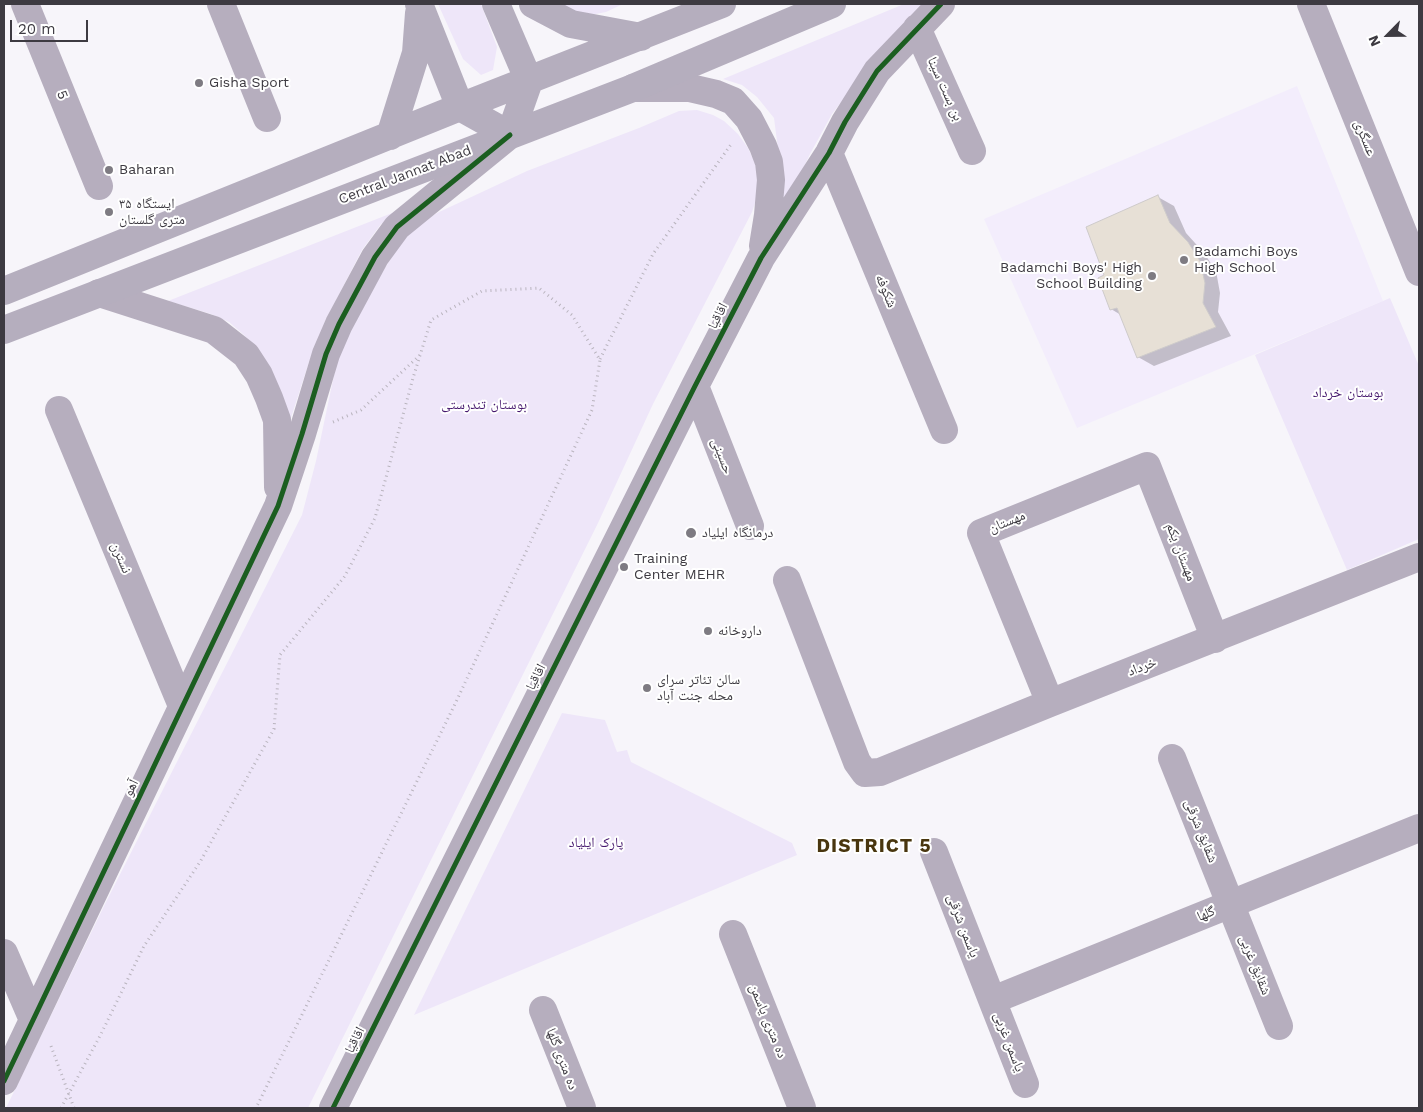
<!DOCTYPE html>
<meta charset="utf-8">
<style>
body{margin:0}
#map{position:relative;width:1423px;height:1112px;overflow:hidden;background:#f7f5fa;font-family:"Work Sans",sans-serif}
canvas{display:block}
.frame{position:absolute;inset:0;border:5px solid #3d3a41;pointer-events:none}
.north{position:absolute;left:1363px;top:10px;width:50px;height:50px;-webkit-text-stroke:4px #fff;paint-order:stroke;rotate:247deg;font-size:14px;font-weight:700;line-height:20px;text-align:center;color:#3d3a41}
.north::after{content:'';display:block;margin:auto;width:18px;height:22px;background:#3d3a41;clip-path:polygon(50% 0,100% 100%,50% 72%,0 100%)}
.scale{position:absolute;left:10px;top:20px;width:78px;height:22px;box-sizing:border-box;border:2px solid #3d3a41;border-top:0;padding-left:6px;font-size:15px;line-height:18px;white-space:nowrap;color:#3d3a41;-webkit-text-stroke:4px #fff;paint-order:stroke}
</style>
<div id="map">
<canvas width="1423" height="1112"></canvas>
<div class="frame"></div>
<div class="north">N</div>
<div class="scale">20 m</div>
</div>
<script>
const ctx = document.querySelector('canvas').getContext('2d');
ctx.lineJoin = 'round';
function paint(path, color) {
  ctx.fillStyle = color;
  ctx.fill(path, 'evenodd');
}
function shape(rows) {
  const path = new Path2D();
  for (const r of rows) {
    path.moveTo(r[0], r[1]);
    for (let i = 2; i < r.length; i += 2) path.lineTo(r[i], r[i + 1]);
  }
  return path;
}
function stroke(path, color, width, dash) {
  ctx.strokeStyle = color;
  ctx.lineWidth = width;
  ctx.lineCap = dash ? 'butt' : 'round';
  ctx.setLineDash(dash || []);
  ctx.stroke(path);
}
function write(font, color, halo, rows, align = 'center') {
  ctx.font = font + ' "Work Sans","Noto Naskh Arabic",sans-serif';
  ctx.lineWidth = 4;
  ctx.setLineDash([]);
  ctx.textBaseline = 'middle';
  ctx.strokeStyle = halo;
  ctx.fillStyle = color;
  for (const [text, x, y, turn = 0] of rows) {
    ctx.save();
    ctx.translate(x, y);
    ctx.rotate((+turn || 0) * Math.PI / 180);
    ctx.textAlign = isNaN(turn) ? turn : align;
    if (halo) ctx.strokeText(text, 0, 0);
    ctx.fillText(text, 0, 0);
    ctx.restore();
  }
}
const built = shape([
 [1297,86,1383,301,1077,428,984,219]
]);
const green = shape([
 [438,4,481,4,497,47,493,70,481,75,463,59],
 [555,4,623,4,606,12,580,17],
 [904,4,927,4,845,97,832,114,810,154,782,214,778,149,774,118,757,97,742,85,723,79],
 [697,110,713,115,724,121,738,134,748,148,755,163,758,180,758,194,752,212,653,404,598,523,308,1108,6,1108,105,904,302,515,316,461,338,356,364,302,405,235,415,226,437,213,527,171,639,128,679,111],
 [415,204,381,224,362,250,325,322,311,356,287,430,259,352,244,335,229,322,211,314,168,301],
 [1390,298,1419,366,1419,539,1347,570,1255,355],
 [562,713,605,720,617,752,627,750,631,762,792,843,797,855,414,1015]
]);
const shadow = shape([
 [1158,197,1174,206,1186,233,1204,253,1216,271,1220,293,1218,312,1231,336,1154,366,1138,357,1121,315,1111,309,1106,276]
]);
const building = shape([
 [1158,195,1170,223,1188,242,1200,261,1205,283,1203,303,1216,327,1137,358,1117,308,1110,310,1098,278,1104,275,1086,227,1158,195]
]);
const path = shape([
 [600,359,653,254,732,143],
 [333,422,361,410,420,355],
 [51,1046,74,1108],
 [61,1108,100,1036,144,946,200,862,274,729,280,655,345,576,375,518,413,378,431,320,482,291,539,288,572,315,600,360,592,410,456,702,256,1108]
]);
const minor = shape([
 [25,4,99,186],
 [221,4,267,118],
 [1311,4,1419,272],
 [917,28,972,151],
 [633,88,690,88,716,94,733,101,749,119,763,146,769,162,771,180,768,215,763,246],
 [829,153,944,430],
 [99,293,214,330,246,355,259,375,269,398,277,420,278,487],
 [695,386,750,526],
 [59,410,182,706],
 [787,580,857,762,865,773,880,772,1050,703,1419,557],
 [1050,703,981,533,1147,466,1215,639],
 [1172,758,1279,1026],
 [934,852,1025,1084],
 [733,934,802,1108],
 [4,953,33,1020],
 [993,1000,1419,828],
 [543,1010,582,1108],
 [4,1081,278,506,302,434,326,354,339,324,375,257,397,227,505,139],
 [333,1108,695,386,761,258,829,153,845,122,877,71,941,4]
]);
const secondary = shape([
 [419,4,460,107,510,135,529,81,496,4],
 [533,4,571,24,641,37],
 [390,136,416,53,419,13],
 [4,291,460,107,722,4],
 [4,330,633,88,832,4]
]);
const cycleway = shape([
 [4,1081,278,506,302,434,326,354,339,324,375,257,397,227,510,135],
 [333,1108,695,386,761,258,829,153,845,122,877,71,941,4]
]);
const markers = [
 [199,83,5,"#7e7b82"],
 [109,170,5,"#7e7b82"],
 [109,212,5,"#7e7b82"],
 [1184,260,5,"#7e7b82"],
 [1152,276,5,"#7e7b82"],
 [691,533,6,"#7e7b82"],
 [624,567,5,"#7e7b82"],
 [708,631,5,"#7e7b82"],
 [647,688,5,"#7e7b82"]
];
const poiNames = [
 ["Gisha Sport",209,83],
 ["Baharan",119,170],
 ["ایستگاه ۳۵",119,204],
 ["متری گلستان",119,220],
 ["Badamchi Boys",1194,252],
 ["High School",1194,268],
 ["Badamchi Boys' High",1142,268,"right"],
 ["School Building",1142,284,"right"],
 ["درمانگاه ایلیاد",702,533],
 ["Training",634,559],
 ["Center MEHR",634,575],
 ["داروخانه",718,631],
 ["سالن تئاتر سرای",657,680],
 ["محله جنت آباد",657,696]
];
const streetNames = [
 ["بن بست سینا",945,89,66],
 ["5",62,95,68],
 ["عسگری",1365,138,68],
 ["Central Jannat Abad",405,175,-21],
 ["شکوفه",886,291,67],
 ["اقاقیا",718,316,-63],
 ["حسینی",722,456,69],
 ["مهستان",1007,522,-22],
 ["مهستان یکم",1181,552,69],
 ["نسترن",121,558,67],
 ["خرداد",1142,667,-21],
 ["اقاقیا",536,677,-63],
 ["آهو",131,788,-64],
 ["شقایق شرقی",1201,831,68],
 ["گلها",1206,914,-22],
 ["یاسمن شرقی",963,926,69],
 ["شقایق غربی",1255,965,68],
 ["ده متری یاسمن",768,1021,68],
 ["اقاقیا",355,1040,-63],
 ["یاسمن غربی",1009,1042,69],
 ["ده متری گلها",562,1059,69]
];
const parkNames = [
 ["بوستان خرداد",1348,393],
 ["بوستان تندرستی",484,405],
 ["پارک ایلیاد",596,843]
];
const districtNames = [
 ["DISTRICT 5",874,846]
];
paint(built, '#f3edfc');
paint(green, '#eee6f9');
paint(shadow, '#0003');
paint(building, '#e7e0d6');
stroke(building, '#cecbcb', 1);
stroke(path, '#b9b4be', 3, [1, 4]);
stroke(minor, '#b6aebe', 28);
stroke(secondary, '#b5aebe', 28);
stroke(cycleway, '#1b5e20', 5);
for (const [x, y, r, color] of markers) {
  const dot = new Path2D();
  dot.arc(x, y, r, 0, 2 * Math.PI);
  ctx.fillStyle = color;
  ctx.fill(dot);
  stroke(dot, '#fff', 2);
}
write('14px', '#3d3a41', '#fff', poiNames, 'left');
write('14px', '#3d3a41', '#fff', streetNames);
write('14px', '#46196e', '#fff', parkNames);
ctx.letterSpacing = '1px';
write('bold 19px', '#49360f', '#fff', districtNames);
ctx.letterSpacing = '0px';
</script>
